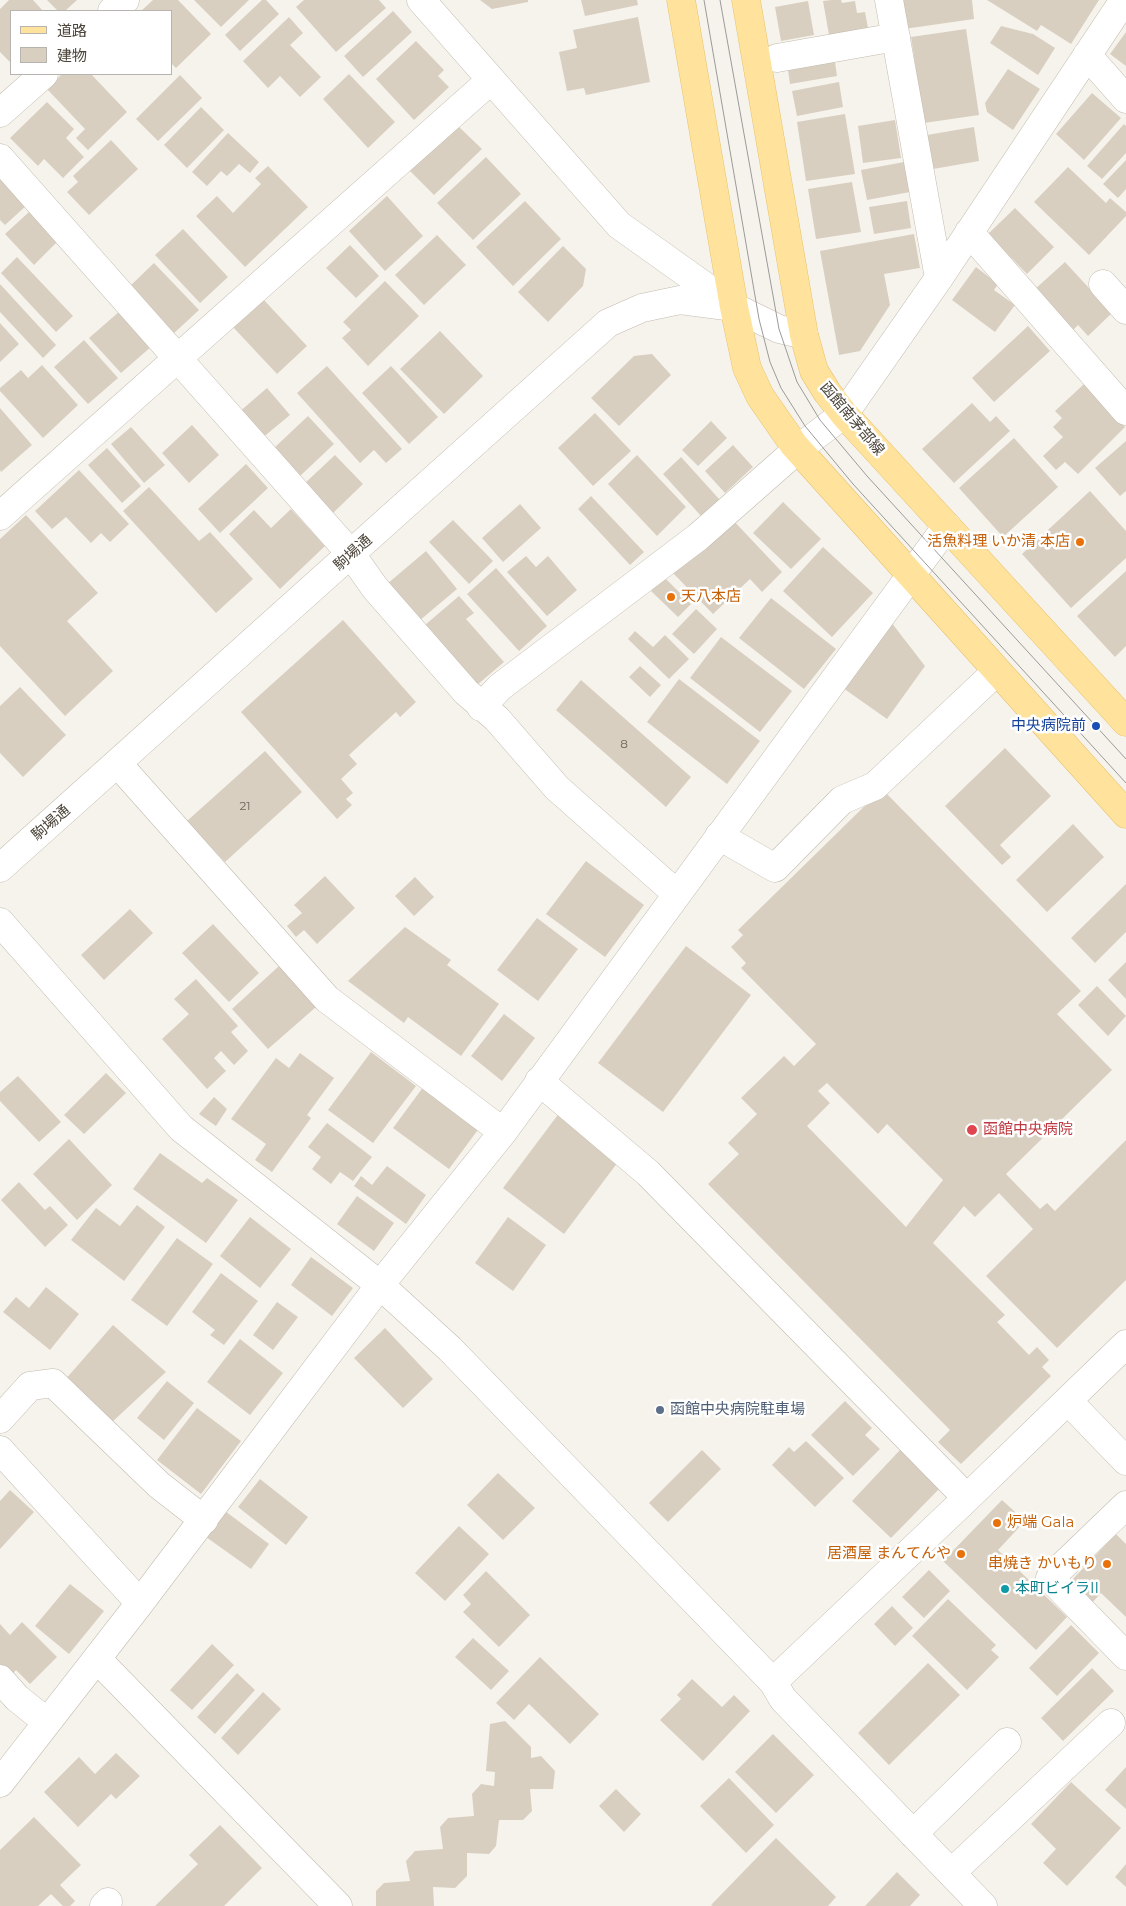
<!DOCTYPE html>
<meta charset="utf-8">
<style>
body{margin:0}
#map{position:relative;width:1126px;height:1906px;overflow:hidden;background:#f6f3ec;font-family:Montserrat,"Noto Sans JP",sans-serif}
canvas{display:block}
.legend{position:absolute;left:10px;top:10px;width:162px;height:65px;box-sizing:border-box;background:#fff;border:1px solid #b7b4b0;margin:0;padding:6px 9px;list-style:none;font-size:15px;color:#4b4439}
.legend li{display:flex;align-items:center;gap:10px;height:25px}
.legend b{width:25px;border:1px solid #b7b4b0}
</style>
<div id="map">
<canvas width="1126" height="1906"></canvas>
<ul class="legend">
<li><b style="height:6px;background:#ffe39c"></b>道路</li>
<li><b style="height:14px;background:#d8cfc1"></b>建物</li>
</ul>
</div>
<script>
const ctx = document.querySelector('canvas').getContext('2d');
ctx.lineJoin = 'round';
function paint(path, color) {
  ctx.fillStyle = color;
  ctx.fill(path, 'evenodd');
}
function shape(rows) {
  const path = new Path2D();
  for (const r of rows) {
    path.moveTo(r[0], r[1]);
    for (let i = 2; i < r.length; i += 2) path.lineTo(r[i], r[i + 1]);
  }
  return path;
}
function stroke(path, color, width, dash) {
  ctx.strokeStyle = color;
  ctx.lineWidth = width;
  ctx.lineCap = dash ? 'butt' : 'round';
  ctx.setLineDash(dash || []);
  ctx.stroke(path);
}
function write(font, color, halo, rows, align = 'center') {
  ctx.font = font + ' Montserrat,"Noto Sans JP",sans-serif';
  ctx.lineWidth = 5;
  ctx.setLineDash([]);
  ctx.textBaseline = 'middle';
  ctx.strokeStyle = halo;
  ctx.fillStyle = color;
  for (const [text, x, y, turn = 0] of rows) {
    ctx.save();
    ctx.translate(x, y);
    ctx.rotate((+turn || 0) * Math.PI / 180);
    ctx.textAlign = isNaN(turn) ? turn : align;
    if (halo) ctx.strokeText(text, 0, 0);
    ctx.fillText(text, 0, 0);
    ctx.restore();
  }
}
const building = shape([
 [9,0,33,0,43,11,11,11,10,62,0,52,0,9],
 [47,0,77,0,65,11,58,11],
 [153,0,178,0,211,34,176,68,171,63,171,11,141,11],
 [194,0,249,0,221,27],
 [262,0,266,0,279,14,240,51,225,35],
 [304,0,379,0,386,8,336,52,296,7],
 [480,0,528,0,528,2,492,9],
 [581,0,637,0,638,5,585,16],
 [832,0,841,0,842,3,855,1,857,13,865,12,868,28,829,35,823,1],
 [900,0,972,0,974,19,904,29],
 [987,0,1099,0,1071,44,1041,25,1037,31],
 [808,1,814,35,781,41,775,7],
 [393,11,412,32,363,77,344,56],
 [289,17,303,33,290,45,321,77,300,97,280,76,268,88,243,61],
 [638,17,650,82,586,95,584,88,567,91,559,52,577,48,573,30],
 [1001,26,1033,34,1055,48,1038,75,990,43],
 [966,29,979,115,924,123,911,37],
 [1126,32,1126,66,1110,54],
 [416,41,444,70,438,76,449,87,414,120,376,79],
 [834,55,837,76,790,84,787,63],
 [1008,69,1040,89,1013,130,987,112,985,103],
 [62,74,91,74,127,112,88,150,76,138,85,129,47,89],
 [349,74,395,122,368,148,323,99],
 [180,75,202,98,158,141,136,119],
 [839,82,843,107,797,116,792,91],
 [1092,93,1121,118,1084,160,1056,134],
 [47,102,74,129,66,138,84,157,63,178,44,159,38,166,10,138],
 [201,107,224,130,187,168,164,145],
 [845,114,855,174,806,181,797,122],
 [895,120,901,158,863,163,858,126],
 [1124,124,1126,126,1126,153,1102,179,1087,166],
 [457,125,482,149,434,195,410,171],
 [974,127,979,161,933,169,927,135],
 [228,133,259,162,250,173,239,164,227,176,221,171,207,186,192,172],
 [111,140,138,169,89,215,67,192,78,182,73,176],
 [486,157,521,194,473,240,437,203],
 [1126,160,1126,189,1118,198,1103,184],
 [904,162,910,192,867,200,861,170],
 [268,166,308,207,245,267,196,216,217,196,233,213,261,184,255,178],
 [1068,167,1106,203,1110,198,1126,212,1126,216,1089,255,1034,202],
 [0,176,27,205,5,225,0,220],
 [852,182,861,232,816,239,808,189],
 [387,196,423,236,385,271,349,231],
 [525,201,561,239,513,286,476,247],
 [907,201,911,228,874,234,869,207],
 [1015,208,1054,247,1027,274,988,234],
 [29,212,57,242,34,265,5,234],
 [183,229,228,277,200,303,155,255],
 [914,234,920,268,884,274,890,305,860,351,839,355,820,251],
 [437,235,466,265,424,305,395,275],
 [350,245,379,276,356,298,326,268],
 [563,246,586,269,583,286,548,322,518,292],
 [17,257,73,316,56,332,1,273],
 [1065,262,1112,313,1088,336,1078,325,1072,331,1034,290],
 [154,263,199,310,173,334,129,287],
 [976,267,998,284,994,290,1015,305,995,332,952,300],
 [385,281,419,316,368,366,342,338,351,330,343,322],
 [0,284,56,345,43,358,0,312],
 [262,298,307,346,277,374,232,326],
 [120,311,152,346,121,373,89,338],
 [0,323,19,344,0,362],
 [1028,326,1050,351,994,402,972,378],
 [440,331,483,376,444,414,400,369],
 [84,340,118,378,88,404,54,367],
 [652,354,671,375,619,426,591,398,634,356],
 [42,365,78,405,43,438,0,391,0,388,21,370,28,378],
 [327,366,402,449,386,463,374,450,360,463,297,393],
 [391,366,438,417,409,444,362,393],
 [1084,384,1125,427,1078,474,1065,462,1056,470,1043,456,1063,437,1053,427,1062,418,1055,411],
 [267,388,290,415,261,439,238,413],
 [972,403,990,422,996,416,1010,431,954,483,922,449],
 [0,408,32,445,1,472,0,470],
 [595,413,631,451,593,486,558,448],
 [308,416,334,444,299,477,273,449],
 [711,421,727,438,698,466,682,450],
 [192,425,219,455,189,483,162,453],
 [131,427,165,465,144,483,111,444],
 [1014,438,1058,487,1003,537,959,488],
 [1126,441,1126,491,1120,496,1095,468],
 [733,445,753,467,725,493,705,471],
 [107,448,141,486,122,503,88,465],
 [335,455,363,484,332,514,304,484],
 [637,455,686,507,657,536,608,484],
 [681,457,720,500,702,517,663,474],
 [246,464,268,488,220,533,198,509],
 [79,470,129,524,110,542,101,533,91,543,66,517,52,529,35,511],
 [149,487,199,541,210,532,253,579,216,613,123,511],
 [1090,491,1126,531,1126,558,1071,608,1022,554],
 [591,496,644,552,630,565,578,509],
 [783,502,821,539,791,569,753,533],
 [520,504,541,528,503,562,482,538],
 [291,509,325,546,280,589,229,534,254,510,271,528],
 [26,515,98,593,67,621,113,671,65,716,0,646,0,539],
 [731,518,782,572,762,592,750,579,713,614,673,573],
 [453,520,493,561,469,584,429,542],
 [823,547,873,593,832,637,783,591],
 [426,551,457,589,419,621,387,584],
 [526,556,536,567,548,556,577,590,547,616,507,572],
 [496,568,547,626,519,651,467,594],
 [1126,571,1126,646,1115,657,1077,616],
 [664,577,691,604,678,617,651,591],
 [459,596,474,613,466,619,504,662,477,685,425,625],
 [771,598,836,649,804,689,739,638],
 [696,609,717,629,694,654,672,634],
 [343,620,416,702,400,717,396,712,349,755,357,764,341,779,353,793,346,799,352,805,337,819,241,712],
 [891,622,925,666,887,719,843,688],
 [635,631,653,647,665,635,689,659,669,679,628,639],
 [721,637,792,691,760,732,690,678],
 [640,666,661,685,650,697,629,677],
 [679,679,760,741,727,784,647,722],
 [581,680,691,777,666,807,556,710],
 [20,687,66,735,23,777,0,753,0,706],
 [1005,748,1051,796,1000,845,1011,857,1002,865,945,806],
 [265,751,302,792,225,862,187,821],
 [882,789,1081,991,1057,1014,1112,1070,1006,1174,1040,1209,1047,1203,1055,1211,1126,1140,1126,1280,1057,1348,986,1276,1033,1229,999,1193,975,1217,964,1206,933,1243,1005,1315,997,1322,1029,1355,1037,1347,1049,1360,1042,1367,1051,1376,961,1464,938,1442,950,1430,708,1184,739,1154,728,1143,757,1114,741,1098,784,1056,794,1066,816,1044,741,968,746,963,731,947,743,935,738,930],
 [827,1083,878,1134,887,1124,943,1180,906,1227,807,1126,830,1103,818,1091],
 [1073,824,1104,857,1047,912,1016,880],
 [586,861,644,905,605,957,546,914],
 [325,876,355,908,317,944,304,930,296,937,287,926,302,913,294,905],
 [415,877,434,897,414,916,395,896],
 [1126,884,1126,932,1095,963,1071,938],
 [130,909,153,933,104,980,81,955],
 [537,918,578,949,538,1001,497,970],
 [213,924,259,973,229,1002,182,953],
 [405,927,451,960,447,965,499,1004,461,1056,408,1017,404,1023,348,981],
 [686,946,751,995,663,1112,598,1063],
 [1126,962,1126,999,1108,980],
 [279,966,316,1007,268,1049,232,1009],
 [196,979,238,1026,231,1032,248,1051,234,1065,221,1051,214,1058,226,1071,207,1089,162,1039,189,1014,174,999],
 [1097,986,1126,1016,1108,1036,1078,1005],
 [504,1014,535,1038,502,1081,471,1056],
 [371,1052,416,1086,373,1143,328,1110],
 [300,1053,334,1078,307,1115,311,1118,272,1172,255,1160,266,1144,231,1119,276,1058,289,1068],
 [106,1073,126,1093,84,1134,64,1115],
 [18,1076,61,1122,39,1142,0,1101,0,1092],
 [424,1086,480,1127,449,1169,393,1128],
 [214,1097,227,1109,216,1126,199,1114],
 [560,1112,621,1158,564,1234,503,1188],
 [327,1123,372,1157,353,1181,340,1172,331,1184,312,1169,321,1157,308,1147],
 [69,1139,112,1185,77,1220,33,1174],
 [160,1153,202,1183,207,1178,238,1200,206,1243,133,1189],
 [387,1166,426,1195,406,1224,354,1186,361,1176,372,1185],
 [19,1182,45,1210,50,1206,68,1225,45,1247,1,1200],
 [357,1196,394,1223,374,1251,337,1224],
 [137,1205,165,1227,124,1281,71,1240,96,1208,120,1226],
 [250,1217,291,1249,260,1288,220,1256],
 [508,1217,546,1245,513,1291,475,1263],
 [177,1238,213,1264,167,1326,131,1300],
 [311,1257,353,1288,332,1316,291,1285],
 [221,1273,258,1301,224,1345,210,1335,215,1330,192,1312],
 [46,1287,79,1314,50,1350,3,1312,16,1297,29,1308],
 [277,1302,298,1317,273,1350,253,1335],
 [113,1325,166,1372,111,1423,64,1381],
 [385,1328,433,1379,403,1408,354,1358],
 [240,1339,283,1373,250,1415,207,1382],
 [167,1381,194,1403,164,1440,137,1418],
 [845,1401,872,1428,865,1435,880,1449,853,1476,811,1435],
 [197,1408,241,1441,201,1494,157,1460],
 [806,1441,844,1478,815,1507,772,1465,789,1447,794,1452],
 [702,1450,721,1469,668,1522,649,1503],
 [900,1450,940,1488,891,1538,852,1501],
 [498,1473,535,1508,503,1540,467,1505],
 [260,1479,308,1517,286,1545,238,1507],
 [10,1490,34,1512,0,1549,0,1501],
 [1002,1500,1025,1521,998,1550,1067,1617,1036,1650,943,1561],
 [225,1511,269,1544,251,1569,206,1537],
 [459,1526,489,1554,445,1601,415,1573],
 [1116,1534,1126,1544,1126,1617,1101,1593,1090,1605,1068,1584],
 [929,1570,950,1591,924,1618,902,1597],
 [486,1571,530,1615,499,1647,463,1612,471,1604,463,1595],
 [70,1584,104,1611,69,1654,35,1626],
 [948,1599,996,1645,991,1650,999,1657,967,1690,912,1636],
 [892,1606,913,1628,895,1646,874,1624],
 [22,1622,57,1657,30,1684,16,1670,11,1675,0,1664,0,1624,10,1635],
 [1071,1625,1099,1653,1057,1696,1029,1668],
 [473,1638,509,1671,491,1690,455,1657],
 [212,1644,234,1665,192,1710,170,1690],
 [540,1657,599,1714,570,1744,529,1704,514,1720,496,1703],
 [928,1663,960,1695,889,1765,858,1733],
 [1092,1668,1114,1691,1063,1741,1041,1718],
 [237,1673,255,1690,215,1734,197,1717],
 [692,1679,722,1707,734,1695,750,1711,703,1761,660,1720,681,1699,677,1695],
 [263,1692,281,1709,238,1755,221,1738],
 [505,1721,531,1747,531,1758,541,1756,555,1771,553,1789,530,1789,532,1811,523,1820,499,1820,496,1846,489,1854,467,1853,467,1876,455,1888,433,1887,434,1906,376,1906,376,1891,384,1883,410,1881,406,1861,415,1851,443,1849,440,1827,448,1818,474,1816,472,1794,481,1784,494,1786,495,1772,486,1771,490,1724],
 [773,1734,814,1775,776,1813,735,1772],
 [116,1753,140,1776,116,1799,111,1794,78,1827,44,1792,79,1757,95,1774],
 [1126,1767,1126,1809,1105,1790],
 [729,1778,774,1825,746,1853,700,1806],
 [1071,1782,1121,1828,1067,1886,1043,1863,1056,1849,1031,1824],
 [616,1789,641,1814,624,1832,599,1806],
 [34,1817,81,1865,60,1885,75,1901,70,1906,63,1906,51,1894,38,1906,0,1906,0,1850],
 [220,1825,262,1868,224,1906,155,1906,198,1864,189,1855],
 [776,1838,836,1897,828,1906,713,1906,711,1905],
 [1126,1864,1126,1887,1115,1877],
 [897,1872,920,1895,910,1906,865,1906]
]);
const minor = shape([
 [421,0,619,225,734,307,779,329,804,335],
 [889,0,939,278],
 [112,11,125,0],
 [1087,55,1126,99],
 [777,58,896,37],
 [0,113,44,74],
 [0,158,351,554,375,588,466,692,497,719,557,788,677,894],
 [969,232,1126,411],
 [1103,284,1126,310],
 [0,516,491,80],
 [481,707,500,687,698,537,798,449,844,414,939,278,1124,0],
 [118,764,327,999,503,1132],
 [719,836,775,868,842,800,875,786,996,672],
 [0,868,608,323,642,308,680,300,734,307],
 [0,922,181,1128,380,1285,450,1349,773,1682,783,1699,983,1906],
 [539,1081,648,1173,967,1498],
 [1068,1401,1126,1461],
 [0,1419,30,1386,53,1383,159,1485,204,1520],
 [0,1450,140,1603],
 [1126,1505,1050,1578,1126,1656],
 [97,1659,338,1906],
 [0,1679,17,1698,47,1722],
 [773,1682,967,1498,1126,1344],
 [0,1783,140,1603,380,1285,503,1132,947,526],
 [913,1834,1007,1742],
 [951,1873,1111,1723],
 [104,1906,108,1902]
]);
const major = shape([
 [681,0,734,307,747,368,760,396,794,445,1126,814],
 [746,0,804,335,814,371,827,392,844,414,1126,722]
]);
const tram = shape([
 [704,0,759,319,770,362,781,388,805,426,853,484,1126,783],
 [720,0,779,329,797,382,820,420,867,476,1126,759]
]);
const markers = [
 [1080,542,5,"#e8710a"],
 [671,597,5,"#e8710a"],
 [1096,726,5,"#1a4fb4"],
 [972,1130,6,"#e0444e"],
 [660,1410,5,"#5c6f8a"],
 [997,1523,5,"#e8710a"],
 [961,1554,5,"#e8710a"],
 [1107,1564,5,"#e8710a"],
 [1005,1589,5,"#0f9aa8"]
];
const numberNames = [
 ["8",624,744],
 ["21",245,806]
];
const streetNames = [
 ["函館南茅部線",852,419,50],
 ["駒場通",353,553,-42],
 ["駒場通",51,823,-41]
];
const foodNames = [
 ["活魚料理 いか清 本店",1070,542],
 ["天八本店",681,597,"left"],
 ["炉端 Gala",1007,1523,"left"],
 ["居酒屋 まんてんや",951,1554],
 ["串焼き かいもり",1097,1564]
];
const transitNames = [
 ["中央病院前",1086,726]
];
const healthNames = [
 ["函館中央病院",983,1130]
];
const serviceNames = [
 ["函館中央病院駐車場",670,1410]
];
const cultureNames = [
 ["本町ビイラII",1015,1589]
];
paint(building, '#d8cfc1');
stroke(minor, '#c2bbae', 29);
stroke(major, '#e6c16a', 29);
stroke(minor, '#fff', 28);
stroke(major, '#ffe39c', 28);
stroke(tram, '#9a9a9a', 1);
for (const [x, y, r, color] of markers) {
  const dot = new Path2D();
  dot.arc(x, y, r, 0, 2 * Math.PI);
  ctx.fillStyle = color;
  ctx.fill(dot);
  stroke(dot, '#fff', 2);
}
write('12px', '#6e675b', null, numberNames);
write('15px', '#4b4439', '#fff', streetNames);
write('15px', '#c56008', '#fff', foodNames, 'right');
write('15px', '#164399', '#fff', transitNames, 'right');
write('15px', '#be3a42', '#fff', healthNames, 'left');
write('15px', '#4e5e75', '#fff', serviceNames, 'left');
write('15px', '#0d838f', '#fff', cultureNames, 'left');
</script>
